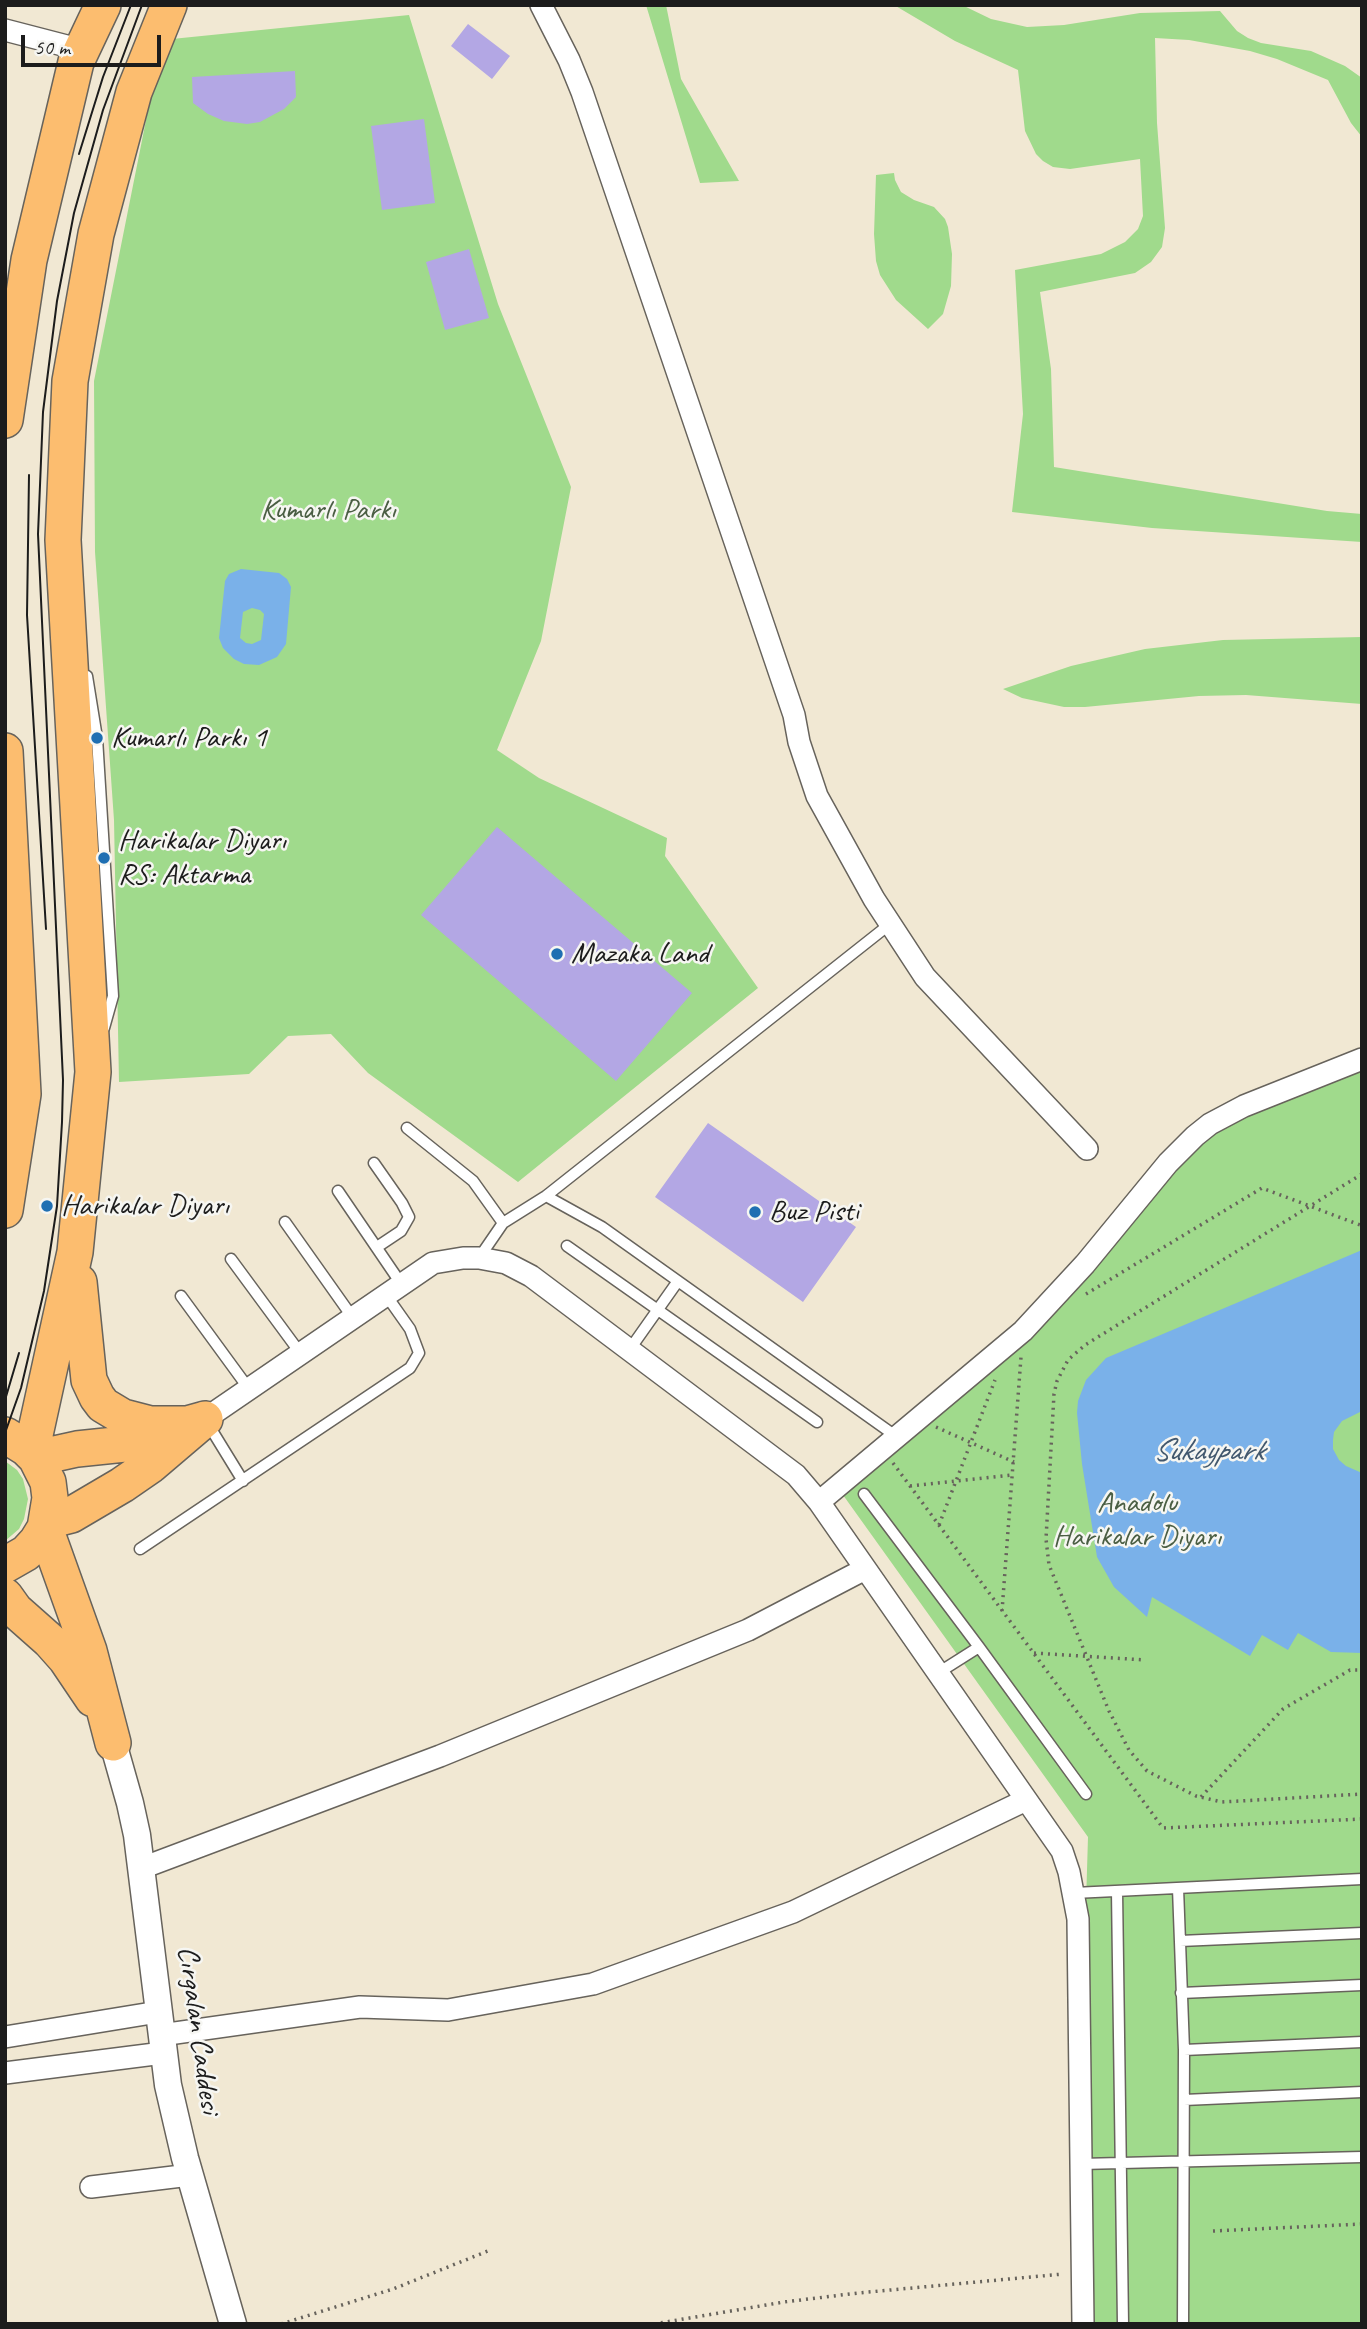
<!DOCTYPE html>
<meta charset="utf-8">
<style>
body{margin:0}
#map{position:relative;width:1367px;height:2329px;overflow:hidden;background:#f1e8d3;font-family:Caveat,sans-serif}
canvas{display:block}
.frame{position:absolute;inset:0;border:7px solid #1c1c1c;pointer-events:none}
.scale{position:absolute;left:21px;top:35px;width:140px;height:32px;box-sizing:border-box;border:4px solid #1c1c1c;border-top:0;padding-left:9px;font-size:21px;line-height:24px;white-space:nowrap;color:#1c1c1c;-webkit-text-stroke:5px #f6f6f2;paint-order:stroke}
</style>
<div id="map">
<canvas width="1367" height="2329"></canvas>
<div class="frame"></div>
<div class="scale">50 m</div>
</div>
<script>
const ctx = document.querySelector('canvas').getContext('2d');
ctx.lineJoin = 'round';
function paint(path, color) {
  ctx.fillStyle = color;
  ctx.fill(path, 'evenodd');
}
function shape(rows) {
  const path = new Path2D();
  for (const r of rows) {
    path.moveTo(r[0], r[1]);
    for (let i = 2; i < r.length; i += 2) path.lineTo(r[i], r[i + 1]);
  }
  return path;
}
function stroke(path, color, width, dash) {
  ctx.strokeStyle = color;
  ctx.lineWidth = width;
  ctx.lineCap = dash ? 'butt' : 'round';
  ctx.setLineDash(dash || []);
  ctx.stroke(path);
}
function write(font, color, halo, rows, align = 'center') {
  ctx.font = font + ' Caveat,sans-serif';
  ctx.lineWidth = 5;
  ctx.setLineDash([]);
  ctx.textBaseline = 'middle';
  ctx.strokeStyle = halo;
  ctx.fillStyle = color;
  for (const [text, x, y, turn = 0] of rows) {
    ctx.save();
    ctx.translate(x, y);
    ctx.rotate((+turn || 0) * Math.PI / 180);
    ctx.textAlign = isNaN(turn) ? turn : align;
    if (halo) ctx.strokeText(text, 0, 0);
    ctx.fillText(text, 0, 0);
    ctx.restore();
  }
}
const green = shape([
 [646,5,666,5,681,79,739,181,700,183],
 [894,5,962,5,991,19,1027,27,1064,25,1140,13,1220,11,1237,31,1248,38,1261,43,1311,51,1345,66,1362,78,1362,137,1351,123,1328,80,1277,59,1250,51,1189,40,1155,38,1157,123,1165,228,1162,247,1151,262,1135,273,1040,292,1051,369,1054,467,1327,511,1362,514,1362,542,1152,528,1012,512,1023,414,1015,270,1101,254,1125,242,1138,229,1143,216,1140,159,1070,169,1053,167,1043,161,1036,154,1025,131,1018,70,955,41],
 [409,15,498,304,571,487,541,641,497,750,539,778,667,838,665,856,758,988,518,1182,368,1073,331,1034,288,1036,249,1074,119,1082,114,820,95,552,94,381,162,40],
 [894,173,895,180,901,192,914,200,934,207,945,219,948,227,952,254,951,286,943,314,928,329,896,300,880,275,876,261,874,234,876,175],
 [1362,637,1362,704,1246,695,1199,696,1085,707,1064,707,1022,698,1003,689,1071,666,1145,649,1223,640],
 [1362,1057,1362,2324,1083,2324,1081,2069,1088,1837,838,1488,1054,1289,1163,1155],
 [5,1461,17,1470,23,1479,28,1499,24,1519,19,1529,5,1541]
]);
const water = shape([
 [241,569,279,573,287,579,291,587,286,644,277,657,259,665,244,664,234,659,223,648,219,638,225,581,229,574],
 [252,608,260,610,264,614,261,640,252,644,246,643,240,638,243,612],
 [1362,1250,1362,1411,1342,1421,1334,1432,1333,1440,1333,1449,1339,1460,1346,1466,1362,1473,1362,1653,1331,1652,1298,1633,1288,1650,1262,1635,1250,1656,1152,1597,1147,1617,1114,1587,1097,1557,1082,1464,1077,1413,1078,1401,1086,1380,1106,1358]
]);
const building = shape([
 [468,24,510,56,492,79,451,46],
 [295,71,296,97,284,109,260,122,247,124,224,121,208,114,193,103,192,77],
 [424,119,435,203,382,210,371,126],
 [469,249,489,318,445,330,426,262],
 [497,827,692,993,616,1081,421,915],
 [708,1123,856,1227,803,1302,655,1197]
]);
const path = shape([
 [1362,1174,1085,1345,1068,1360,1057,1381,1054,1394,1046,1539,1049,1565,1109,1711,1129,1750,1147,1771,1196,1796,1222,1802,1362,1794],
 [1086,1294,1262,1188,1360,1225],
 [936,1427,1014,1462],
 [893,1463,1163,1828,1362,1819],
 [910,1486,1012,1475],
 [939,1525,995,1380],
 [1002,1611,1021,1357],
 [1034,1653,1145,1660],
 [1201,1797,1283,1709,1350,1670,1362,1670],
 [1213,2231,1362,2224],
 [281,2324,393,2289,488,2251],
 [654,2324,784,2302,858,2293,1063,2274]
]);
const service = shape([
 [87,676,97,738,113,996,104,1028],
 [407,1128,473,1181,503,1223],
 [374,1163,402,1203,409,1217,401,1231,377,1247],
 [338,1191,402,1285],
 [546,1196,602,1227,897,1437],
 [285,1222,353,1318],
 [567,1246,817,1422],
 [479,1258,503,1223,546,1196,890,924],
 [231,1259,301,1354],
 [181,1296,249,1389],
 [630,1349,678,1281],
 [208,1424,243,1481],
 [864,1494,979,1647,1086,1794],
 [140,1549,410,1368,419,1353,410,1329,386,1295],
 [938,1673,979,1647],
 [1178,1888,1184,2050,1183,2324],
 [1117,1891,1123,2324],
 [1074,1893,1362,1879],
 [1180,1941,1362,1933],
 [1181,1993,1362,1985],
 [1184,2050,1362,2042],
 [1184,2100,1362,2092],
 [1081,2164,1362,2157]
]);
const minor = shape([
 [541,5,569,60,582,92,794,715,799,742,817,796,874,899,925,977,1087,1149],
 [5,30,82,50],
 [205,1419,433,1263,463,1258,479,1258,506,1263,531,1276,796,1475,819,1502,1062,1851,1069,1872,1078,1919,1083,2324],
 [819,1502,1023,1331,1085,1264,1168,1163,1195,1136,1210,1124,1244,1106,1362,1059],
 [142,1868,440,1756,748,1630,865,1569],
 [161,2035,360,2007,448,2010,593,1984,793,1912,1026,1800],
 [5,2037,158,2012],
 [5,2073,163,2053],
 [91,2187,190,2175]
]);
const tertiary = shape([
 [113,1743,130,1803,137,1835,168,2085,185,2158,233,2324]
]);
const trunk = shape([
 [5,420,29,260,76,62,103,5],
 [5,751,23,1094,5,1210],
 [79,1282,89,1380,97,1397,103,1405,123,1417,150,1424,187,1424,205,1419],
 [5,1435,26,1448,36,1458,48,1482,50,1498,45,1528,37,1541,26,1553,5,1565],
 [31,1453,75,1252,93,1072,63,540,70,381,96,234,134,92,169,5],
 [36,1458,77,1449,144,1442,173,1434],
 [47,1521,71,1515,122,1485,151,1465,205,1419],
 [45,1528,89,1651,113,1743],
 [5,1596,15,1610,50,1641,66,1659,93,1699]
]);
const tram = shape([
 [79,154,103,77,131,5],
 [29,475,27,615,46,929],
 [5,1400,19,1353],
 [5,1433,21,1388,44,1291,57,1206,62,1122,63,1080,38,534,43,412,57,301,74,213,103,110,142,5]
]);
const markers = [
 [97,738,7,"#1f6fb2"],
 [104,858,7,"#1f6fb2"],
 [557,954,7,"#1f6fb2"],
 [47,1206,7,"#1f6fb2"],
 [755,1212,7,"#1f6fb2"]
];
const parkNames = [
 ["Kumarlı Parkı",328,510],
 ["Anadolu",1137,1503],
 ["Harikalar Diyarı",1137,1537]
];
const poiNames = [
 ["Kumarlı Parkı 1",111,738],
 ["Harikalar Diyarı",118,841],
 ["RS: Aktarma",118,875],
 ["Mazaka Land",571,954],
 ["Harikalar Diyarı",61,1206],
 ["Buz Pisti",769,1212]
];
const streetNames = [
 ["Cırgalan Caddesi",198,2030,82]
];
const waterNames = [
 ["Sukaypark",1208,1452]
];
paint(green, '#a0da8c');
paint(water, '#7ab1e9');
paint(building, '#b3a7e4');
stroke(service, '#67635c', 13);
stroke(minor, '#67635c', 24);
stroke(tertiary, '#67635c', 29);
stroke(trunk, '#67635c', 38);
stroke(path, '#67635c', 3.5, [2, 5]);
stroke(service, '#fff', 10);
stroke(minor, '#fff', 21);
stroke(tertiary, '#fff', 26);
stroke(trunk, '#fcbd6f', 35);
stroke(tram, '#1c1c1c', 2);
for (const [x, y, r, color] of markers) {
  const dot = new Path2D();
  dot.arc(x, y, r, 0, 2 * Math.PI);
  ctx.fillStyle = color;
  ctx.fill(dot);
  stroke(dot, '#f6f6f2', 2.5);
}
write('30px', '#4a5e43', '#f6f6f2', parkNames);
write('30px', '#1c1c1c', '#f6f6f2', poiNames, 'left');
write('30px', '#1c1c1c', '#f6f6f2', streetNames);
write('italic 32px', '#42586e', '#f6f6f2', waterNames);
</script>
